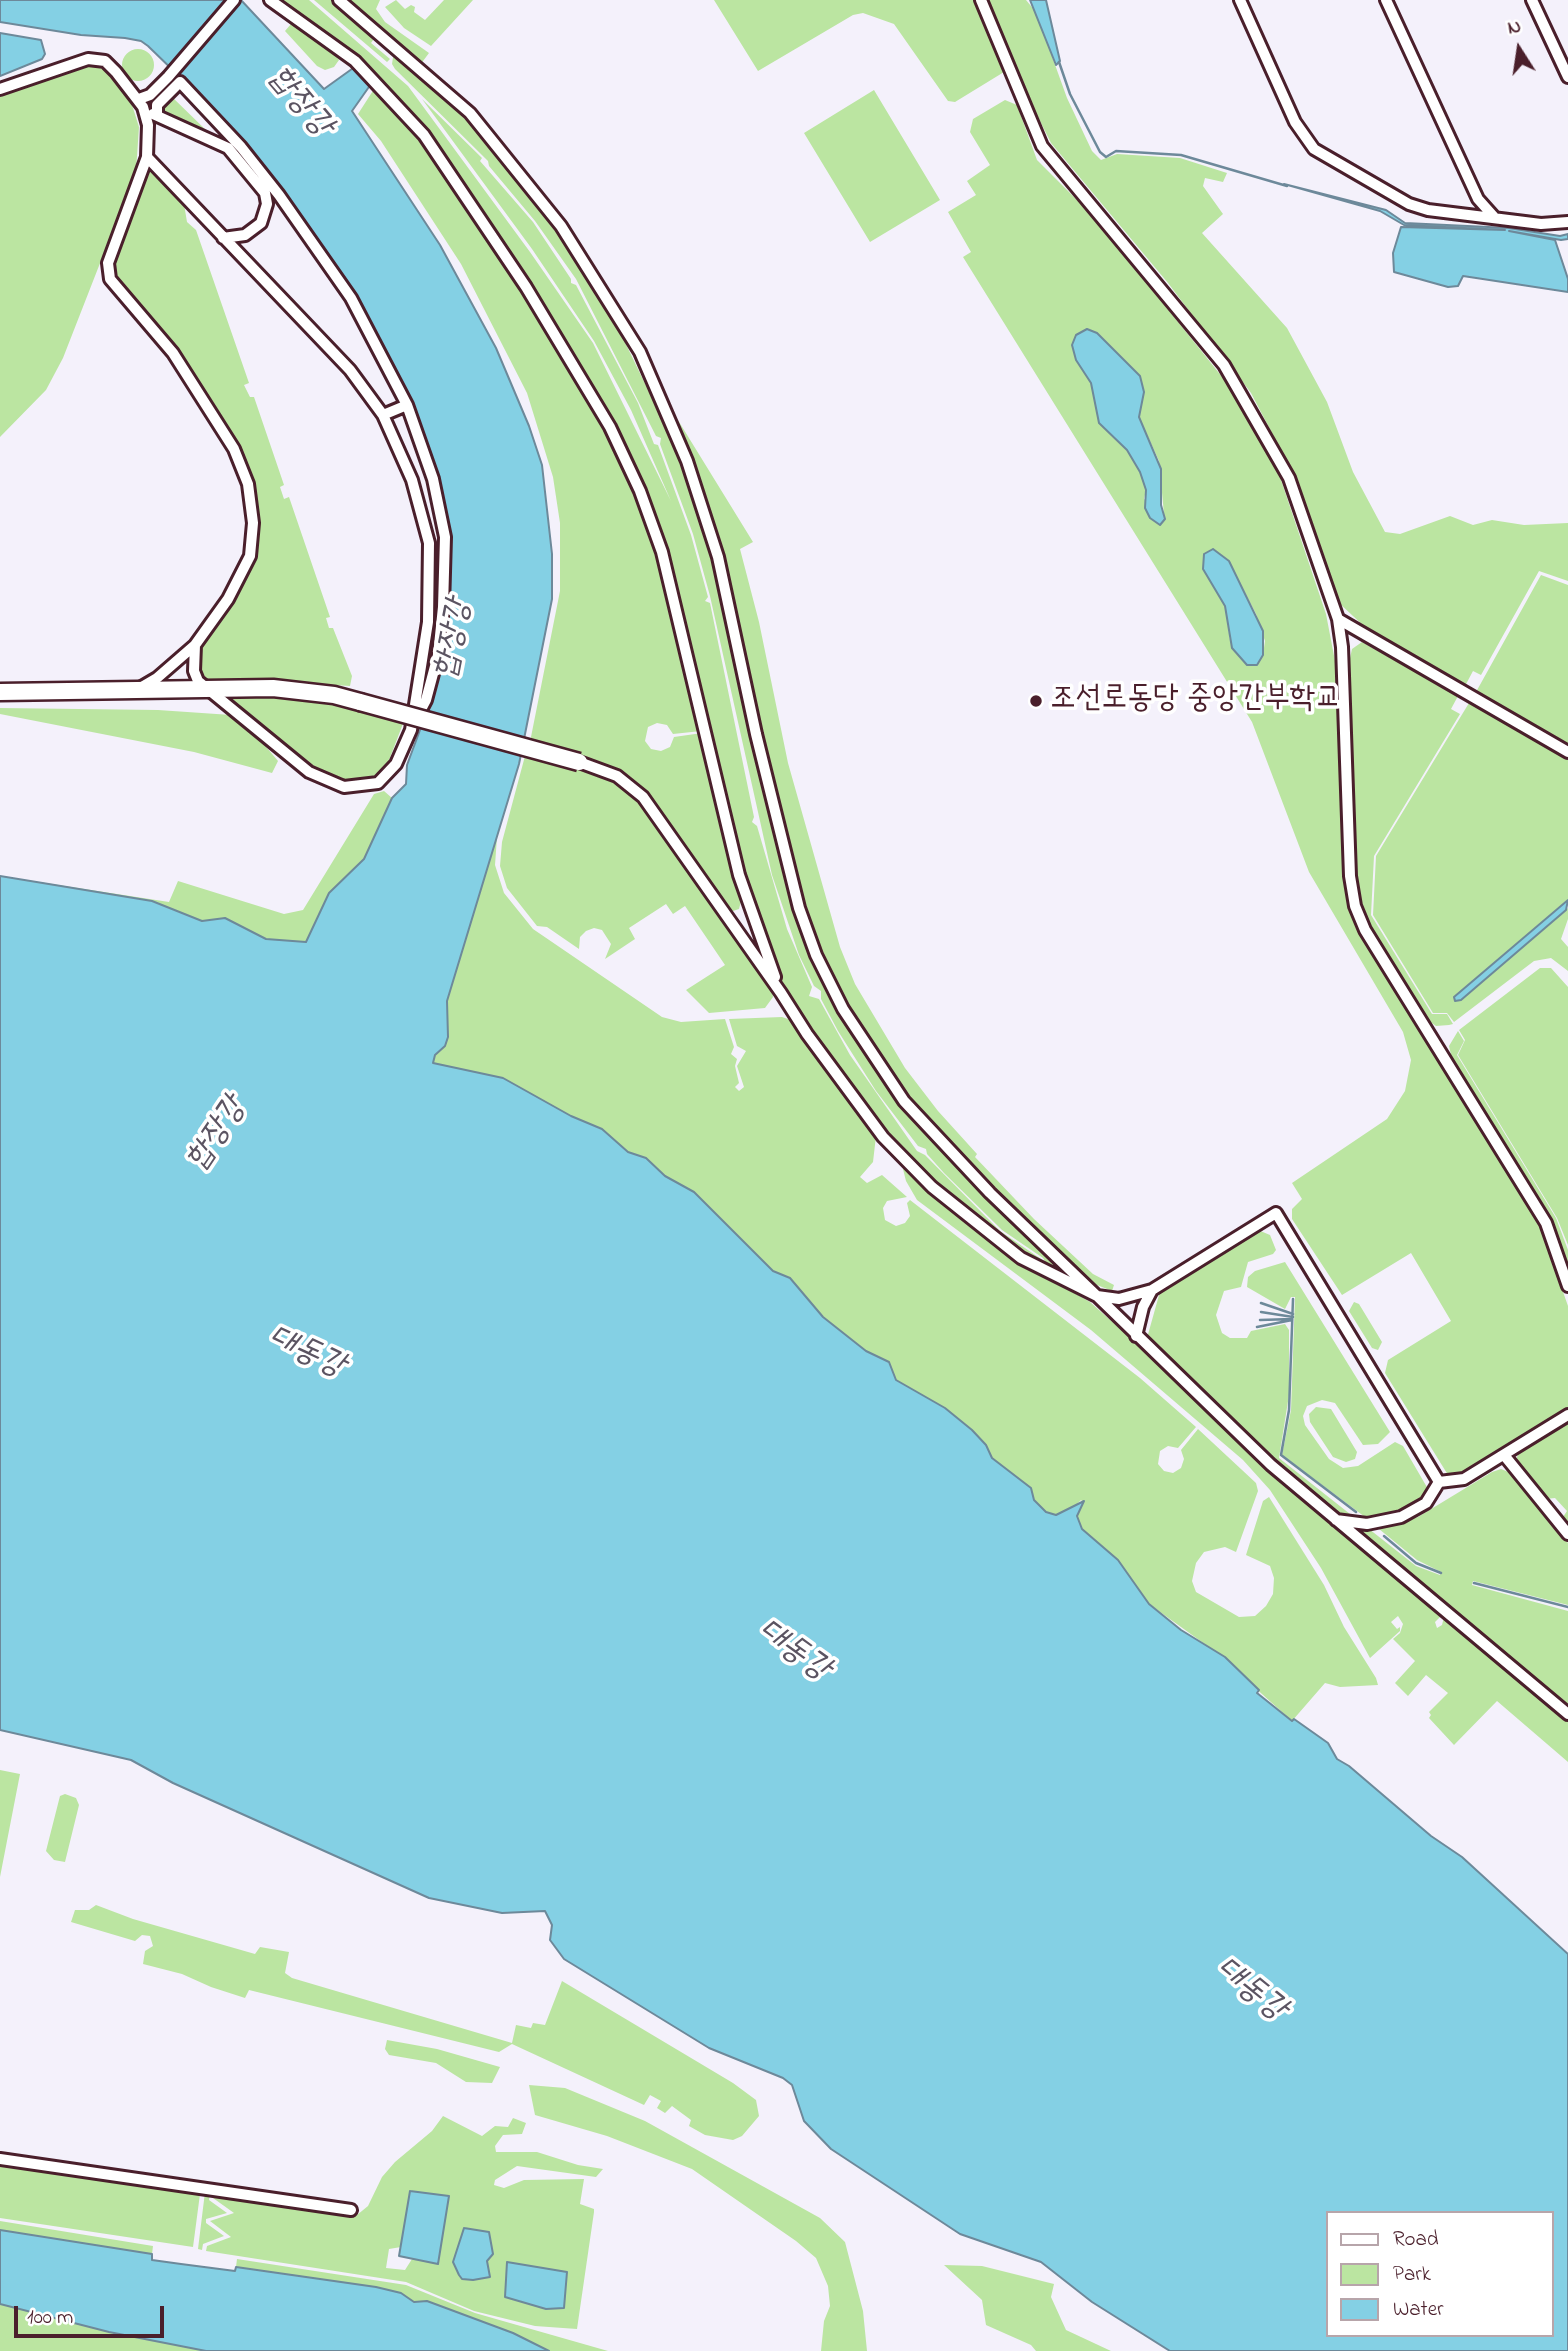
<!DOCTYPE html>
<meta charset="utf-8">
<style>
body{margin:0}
#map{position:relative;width:1568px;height:2351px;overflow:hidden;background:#f4f1fb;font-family:"Indie Flower",sans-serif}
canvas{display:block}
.legend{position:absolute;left:1326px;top:2211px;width:228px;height:126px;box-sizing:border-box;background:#fff;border:2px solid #b7a5aa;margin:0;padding:9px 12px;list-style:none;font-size:21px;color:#4a1f2b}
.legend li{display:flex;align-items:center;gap:14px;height:35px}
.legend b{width:35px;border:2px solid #b7a5aa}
.north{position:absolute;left:1484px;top:14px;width:70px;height:70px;-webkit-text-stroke:5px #fff;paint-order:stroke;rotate:348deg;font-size:19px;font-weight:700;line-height:28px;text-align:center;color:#4a1f2b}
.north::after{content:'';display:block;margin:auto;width:24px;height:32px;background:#4a1f2b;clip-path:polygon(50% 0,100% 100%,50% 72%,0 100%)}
.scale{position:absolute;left:14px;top:2306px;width:150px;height:32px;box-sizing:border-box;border:4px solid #4a1f2b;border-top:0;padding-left:9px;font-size:21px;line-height:24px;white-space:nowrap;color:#4a1f2b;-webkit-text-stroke:5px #fff;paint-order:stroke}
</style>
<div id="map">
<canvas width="1568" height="2351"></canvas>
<ul class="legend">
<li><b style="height:9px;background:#fff"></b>Road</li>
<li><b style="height:19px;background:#bbe5a1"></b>Park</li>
<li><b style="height:19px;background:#84d0e4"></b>Water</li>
</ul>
<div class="north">N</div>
<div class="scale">100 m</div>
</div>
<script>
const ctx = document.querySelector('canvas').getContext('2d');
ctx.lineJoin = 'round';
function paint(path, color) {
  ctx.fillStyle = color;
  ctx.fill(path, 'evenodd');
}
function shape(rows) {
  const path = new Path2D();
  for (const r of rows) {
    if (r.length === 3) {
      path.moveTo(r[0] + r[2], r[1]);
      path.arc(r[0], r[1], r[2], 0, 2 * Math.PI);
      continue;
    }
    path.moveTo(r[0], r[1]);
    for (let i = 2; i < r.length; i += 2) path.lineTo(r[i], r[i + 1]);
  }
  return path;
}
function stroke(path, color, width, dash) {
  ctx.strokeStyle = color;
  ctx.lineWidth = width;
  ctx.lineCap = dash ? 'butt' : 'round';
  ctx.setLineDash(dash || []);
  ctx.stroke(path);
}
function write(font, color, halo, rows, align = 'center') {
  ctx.font = font + ' "Indie Flower","Poor Story",sans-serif';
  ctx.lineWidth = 7;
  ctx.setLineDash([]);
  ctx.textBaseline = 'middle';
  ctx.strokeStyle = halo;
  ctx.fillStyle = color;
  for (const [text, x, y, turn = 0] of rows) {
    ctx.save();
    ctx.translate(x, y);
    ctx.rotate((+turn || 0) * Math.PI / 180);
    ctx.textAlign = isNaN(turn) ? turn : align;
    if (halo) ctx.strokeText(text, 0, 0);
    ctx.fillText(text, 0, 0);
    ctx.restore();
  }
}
const green = shape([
 [275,0,309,0,408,86,530,252,593,343,671,501,631,410,594,341,532,249,422,99,482,158,480,161,533,222,571,279,571,283,576,285,638,403,654,444,658,445,691,535,708,597,705,601,710,603,754,817,752,822,757,826,787,929,812,987,809,996,819,999,850,1055,917,1151,925,1155,1000,1231,1041,1259,1047,1267,1010,1245,935,1185,886,1135,785,991,741,873,678,602,612,425,402,104],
 [314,0,334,0,376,36,371,43,390,59,387,62],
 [344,0,380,0,376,9,385,22,429,53,420,65],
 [396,0,405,9,411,5,415,7,414,12,425,20,444,0,473,0,431,46,404,28,385,7],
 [714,0,975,0,1004,72,955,102,948,101,894,24,863,13,853,15,758,71],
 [986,0,1026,0,1036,12,1067,98,1092,151,1101,160,1117,154,1180,158,1227,173,1223,182,1205,178,1203,186,1223,214,1202,233,1287,328,1327,402,1353,472,1385,532,1400,534,1450,516,1473,525,1492,520,1524,525,1568,523,1568,581,1539,571,1481,675,1473,671,1465,686,1368,630,1338,602,1296,479,1251,393,1168,283,1051,143,1020,81],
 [291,24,333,51,339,60,334,67,325,70,317,66,285,31],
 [138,65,16],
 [394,51,466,115,543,208,603,297,685,466,708,532,790,891,861,1041,986,1195,1056,1262,1058,1267,1054,1270,1049,1269,1043,1258,1002,1230,944,1173,927,1154,926,1149,918,1146,876,1091,838,1031,821,999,821,991,814,986,799,955,772,875,710,596,693,534,660,444,661,438,656,436,576,279,535,221,489,166,488,161,395,69,392,64],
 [87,65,108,70,128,92,139,127,136,171,63,358,46,390,0,437,0,93,64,69],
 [376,86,425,145,525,291,607,431,637,493,658,554,701,731,673,734,667,725,657,723,648,727,645,741,651,749,661,751,670,747,674,737,702,733,742,897,739,909,733,911,726,909,658,809,632,780,617,770,530,742,560,591,560,523,553,477,527,393,461,264,381,141,358,114],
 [874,90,940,200,870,242,804,133],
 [170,95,210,134,159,111],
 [1005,100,1017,105,1037,160,1094,217,1235,393,1278,471,1326,614,1335,661,1345,874,1350,907,1362,934,1539,1224,1568,1306,1568,1407,1559,1416,1462,1475,1448,1475,1385,1373,1388,1360,1451,1321,1411,1253,1342,1295,1292,1219,1292,1209,1302,1199,1292,1183,1387,1119,1405,1091,1411,1060,1403,1032,1309,872,1252,722,963,257,971,252,948,212,976,195,967,181,990,165,970,132,973,119],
 [1087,329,1097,333,1140,376,1139,417,1159,461,1164,514,1144,499,1146,490,1140,472,1127,450,1099,423,1091,383,1076,360,1072,345,1076,335],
 [1212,549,1229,561,1256,614,1265,641,1263,655,1257,665,1230,640,1225,606,1209,579],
 [149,169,184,204,187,222,196,230,249,383,244,385,250,397,254,397,284,485,280,487,284,499,289,497,330,617,326,618,329,628,333,628,352,676,350,686,252,680,210,685,199,674,198,654,242,587,254,561,257,533,244,462,114,276,114,259],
 [668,404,753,542,740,549,759,622,788,763,840,947,855,984,905,1068,938,1111,977,1154,975,1157,1034,1219,1093,1274,1114,1285,1112,1291,1087,1281,992,1191,926,1120,861,1028,823,955,798,885,720,543,696,471],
 [1541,575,1568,585,1568,746,1476,692],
 [1362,642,1458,696,1451,709,1460,714,1374,856,1371,915,1432,1014,1447,1014,1453,1024,1449,1025,1436,1026,1426,1019,1370,925,1357,892,1347,672,1352,649],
 [227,697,314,698,404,721,386,768,375,776,345,781,325,775],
 [1469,703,1568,760,1568,900,1455,997,1461,1000,1568,908,1568,919,1561,939,1568,947,1568,971,1551,958,1534,961,1454,1022,1447,1013,1433,1013,1373,915,1376,856],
 [0,708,158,710,231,715,262,742,278,761,272,773,194,752,0,714],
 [529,755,610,778,643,804,772,988,773,997,765,1008,709,1013,686,990,725,965,685,906,673,914,666,904,629,928,635,939,605,959,611,944,602,930,594,928,586,931,580,937,579,949,547,927,537,926,507,888,500,866,502,842,525,756],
 [384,791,392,798,364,859,329,893,306,943,266,939,225,918,202,921,152,901,0,876,169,902,178,881,284,914,303,910,374,794],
 [497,837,495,865,504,893,533,929,662,1017,681,1022,725,1019,734,1047,731,1054,737,1059,735,1066,739,1083,735,1087,739,1091,744,1087,737,1066,746,1051,737,1046,729,1019,782,1017,794,1021,876,1136,873,1162,860,1177,867,1183,882,1175,907,1197,887,1201,883,1208,885,1220,896,1226,905,1223,910,1216,907,1203,910,1200,1140,1378,1196,1427,1178,1448,1168,1446,1160,1451,1158,1464,1164,1471,1173,1473,1181,1468,1184,1459,1181,1450,1198,1429,1256,1483,1258,1491,1236,1552,1225,1547,1204,1552,1196,1563,1192,1581,1196,1592,1239,1617,1255,1616,1266,1606,1273,1594,1274,1578,1270,1566,1246,1555,1263,1501,1269,1497,1324,1585,1344,1627,1376,1678,1378,1685,1340,1687,1325,1683,1292,1721,1213,1650,1149,1604,1118,1560,1082,1529,1077,1516,1083,1502,1081,1500,1072,1509,1056,1515,1046,1512,1034,1500,1031,1488,992,1458,986,1445,972,1430,945,1408,896,1380,888,1362,866,1351,823,1317,790,1279,773,1271,694,1192,665,1176,646,1158,628,1152,602,1129,571,1116,503,1078,433,1064,435,1055,445,1046,448,1037,447,1001],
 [1540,968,1551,968,1568,987,1568,1245,1557,1218,1458,1055,1465,1040,1459,1030],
 [1458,1031,1464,1041,1457,1055,1556,1218,1568,1250,1568,1276,1558,1246,1453,1063,1449,1046],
 [906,1166,922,1184,996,1244,1032,1269,1090,1302,1442,1615,1435,1622,1437,1628,1442,1625,1444,1617,1568,1722,1568,1762,1497,1701,1454,1745,1429,1718,1431,1715,1429,1712,1448,1693,1426,1675,1408,1696,1395,1683,1415,1661,1393,1639,1400,1633,1403,1624,1398,1616,1391,1622,1397,1629,1400,1627,1400,1631,1370,1658,1321,1568,1270,1490,1243,1460,1091,1330,917,1200,906,1181,903,1169],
 [1258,1230,1270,1235,1276,1250,1273,1254,1248,1262,1241,1287,1224,1291,1216,1315,1222,1333,1230,1338,1247,1338,1251,1331,1285,1324,1289,1330,1289,1395,1279,1458,1416,1566,1440,1575,1441,1572,1417,1560,1379,1529,1418,1517,1492,1472,1501,1469,1511,1473,1568,1543,1568,1605,1473,1581,1472,1585,1568,1611,1568,1704,1451,1611,1272,1460,1147,1338,1161,1288],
 [1285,1262,1390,1432,1378,1444,1363,1445,1335,1403,1322,1400,1307,1406,1303,1416,1305,1425,1329,1459,1343,1468,1358,1466,1395,1442,1403,1446,1428,1489,1421,1500,1396,1514,1365,1517,1282,1455,1291,1410,1295,1297,1291,1297,1285,1309,1247,1287,1248,1277,1255,1271],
 [1354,1302,1359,1304,1382,1342,1378,1350,1372,1348,1349,1311],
 [1316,1407,1331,1409,1357,1452,1355,1459,1346,1462,1333,1457,1310,1422,1309,1414],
 [1568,1421,1568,1527,1563,1517,1567,1511,1555,1498,1545,1499,1515,1461,1519,1453],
 [0,1770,20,1774,0,1877],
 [65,1794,76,1798,79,1805,65,1862,54,1860,46,1851,60,1796],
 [96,1905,133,1919,255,1954,260,1947,289,1952,285,1973,292,1978,512,2043,516,2025,531,2028,533,2023,545,2025,562,1981,733,2083,756,2100,759,2116,742,2136,733,2140,705,2135,689,2126,691,2120,672,2106,665,2113,657,2108,661,2101,650,2095,644,2105,512,2044,499,2052,249,1990,245,1998,211,1987,182,1974,143,1964,145,1951,153,1946,150,1936,142,1935,135,1941,71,1922,75,1910,89,1910],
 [387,2040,437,2049,500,2067,492,2083,466,2082,436,2063,389,2055,385,2049],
 [529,2085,565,2088,645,2121,820,2218,845,2242,863,2311,867,2351,821,2351,824,2321,830,2306,828,2286,816,2258,796,2241,692,2169,607,2136,535,2115],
 [443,2116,482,2136,495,2126,508,2127,513,2118,526,2123,522,2134,503,2135,495,2146,496,2152,537,2152,578,2165,603,2169,596,2177,517,2166,495,2180,494,2185,504,2188,524,2180,584,2179,580,2204,594,2209,594,2212,577,2329,535,2326,474,2311,406,2282,206,2251,207,2246,231,2237,210,2221,234,2213,213,2198,214,2193,357,2215,368,2206,382,2177,395,2162,432,2131],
 [464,2228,489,2232,493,2254,487,2261,459,2275,455,2255],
 [401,2247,438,2263,412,2259,405,2270,386,2268,389,2249],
 [0,2166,200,2194,193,2247,0,2218],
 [205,2192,210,2193,209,2200,227,2213,206,2219,206,2223,224,2236,203,2244,202,2250,198,2249],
 [0,2221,153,2246,152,2254,0,2230],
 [237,2259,406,2285,475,2313,608,2351,549,2351,513,2333,462,2314,409,2301,401,2293,236,2267],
 [944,2265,982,2266,1054,2284,1051,2297,1066,2330,1111,2351,1036,2351,1031,2345,986,2325,982,2300],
 [0,2304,109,2332,206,2351,0,2351]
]);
const water = shape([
 [0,0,241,0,324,89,356,66,371,84,352,111,440,245,496,348,529,426,542,465,552,554,552,599,519,764,447,1001,448,1037,445,1046,435,1055,433,1063,503,1078,571,1116,602,1129,628,1152,646,1158,665,1176,694,1192,773,1271,790,1278,823,1317,866,1351,889,1362,896,1380,945,1408,972,1430,986,1445,992,1458,1031,1488,1034,1500,1046,1512,1056,1515,1084,1501,1077,1516,1082,1529,1118,1560,1149,1604,1181,1630,1225,1657,1259,1690,1257,1693,1292,1721,1294,1719,1328,1743,1337,1759,1349,1766,1431,1836,1462,1857,1568,1954,1568,2351,1170,2351,1092,2302,1041,2262,960,2234,831,2149,804,2121,792,2085,783,2078,709,2048,564,1959,550,1940,552,1925,545,1911,502,1913,429,1898,173,1783,131,1760,0,1730,0,876,152,901,202,921,225,918,266,939,306,942,329,893,364,859,392,798,406,784,407,765,430,703,440,653,446,596,433,475,352,297,182,79,148,46,141,41,125,38,81,35,0,22,0,0],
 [1328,2213,1552,2213,1552,2335,1328,2335,1328,2213],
 [1030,0,1046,0,1060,61,1056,65,1030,0],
 [0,33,41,40,45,54,42,59,0,76,0,33],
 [1284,184,1386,210,1405,223,1509,228,1560,236,1568,234,1568,239,1561,240,1509,231,1555,240,1568,279,1568,292,1463,276,1458,286,1448,287,1394,272,1393,253,1401,227,1505,230,1404,225,1380,211,1284,184],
 [1087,329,1097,333,1140,376,1144,392,1139,417,1161,469,1161,505,1165,519,1160,525,1150,518,1145,508,1146,490,1140,472,1127,450,1099,423,1091,383,1076,360,1072,345,1076,335,1087,329],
 [1213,549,1229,561,1263,631,1263,655,1257,665,1247,665,1232,648,1225,606,1203,569,1204,554,1213,549],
 [1568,900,1566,910,1461,1000,1455,1001,1454,997,1568,900],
 [410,2191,449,2196,438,2264,399,2256,410,2191],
 [464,2228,489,2232,493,2254,487,2261,490,2277,473,2280,462,2279,459,2275,453,2262,464,2228],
 [0,2230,152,2254,152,2260,181,2264,235,2271,236,2267,376,2287,401,2293,414,2302,427,2301,513,2333,549,2351,206,2351,109,2332,0,2304,0,2230],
 [507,2262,567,2272,564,2308,546,2309,505,2297,507,2262]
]);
const stream = shape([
 [1059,62,1070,94,1100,152,1106,157,1116,151,1181,155,1287,186],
 [1293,1299,1289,1410,1281,1455,1356,1512],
 [1261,1303,1293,1314],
 [1261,1312,1293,1317],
 [1260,1320,1292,1319],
 [1257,1327,1292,1320],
 [1384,1536,1416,1563,1441,1573],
 [1474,1583,1568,1607]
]);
const street = shape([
 [270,0,355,61,424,135,526,287,610,427,640,491,662,552,739,875,775,977],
 [339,0,470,113,561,226,640,352,687,461,718,557,756,734,799,908,816,955,843,1009,904,1101,990,1193,1097,1296,1119,1299,1152,1290,1276,1213,1439,1482,1464,1479,1568,1415],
 [981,0,1042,146,1224,365,1289,478,1338,619,1342,647,1350,876,1355,906,1365,930,1546,1223,1568,1286],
 [1240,0,1295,122,1314,149,1409,204,1428,210,1541,224,1568,222],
 [1386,0,1478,199,1495,218],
 [1532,0,1568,77],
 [0,89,88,59,105,61,116,72,143,107,148,125,147,157,350,370,383,415,412,480,429,543,428,622,411,730,396,764,378,783,344,787,309,772,198,681,194,671,195,645],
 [139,99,150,95,168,77,234,0],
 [153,114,228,148,265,193,267,204,261,223,245,235,223,238],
 [157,115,157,105,180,82,241,147,279,195,351,298,407,405,433,479,445,537,443,607,438,655,426,700,415,721],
 [383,415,407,405],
 [1338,619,1568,752],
 [140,688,157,678,195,645,228,599,250,556,253,523,248,484,234,449,173,353,110,279,108,263,147,157],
 [579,762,617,776,643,797,781,993,807,1034,883,1137,932,1187,1021,1258,1097,1296,1271,1465,1568,1714],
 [1136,1336,1143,1307,1152,1290],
 [1504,1455,1568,1534],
 [1336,1520,1367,1524,1401,1517,1426,1503,1439,1482],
 [0,2159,351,2210]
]);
const secondary = shape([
 [0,692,273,688,334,695,360,702]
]);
const secondaryBridge = shape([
 [360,702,579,762]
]);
const markers = [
 [1036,701,7,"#4a1f2b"]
];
const poiNames = [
 ["조선로동당 중앙간부학교",1050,701]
];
const waterNames = [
 ["합장강",299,103,50],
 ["합장강",455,639,-79],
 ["합장강",218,1135,-56],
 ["대동강",306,1354,25],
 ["대동강",793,1652,36],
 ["대동강",1250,1991,39]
];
paint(green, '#bbe5a1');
paint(water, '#84d0e4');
stroke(water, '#6d899a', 2);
stroke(stream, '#6d899a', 2.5);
stroke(street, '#4a1f2b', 16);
stroke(secondary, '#4a1f2b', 21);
stroke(street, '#fff', 10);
stroke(secondary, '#fff', 16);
stroke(secondaryBridge, '#4a1f2b', 21, []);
stroke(secondaryBridge, '#fff', 16);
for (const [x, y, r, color] of markers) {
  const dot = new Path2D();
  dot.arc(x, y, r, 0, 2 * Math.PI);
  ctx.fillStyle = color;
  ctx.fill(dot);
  stroke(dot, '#fff', 2.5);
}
write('32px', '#4a1f2b', '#fff', poiNames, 'left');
write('italic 33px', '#5b5462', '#fff', waterNames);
</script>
